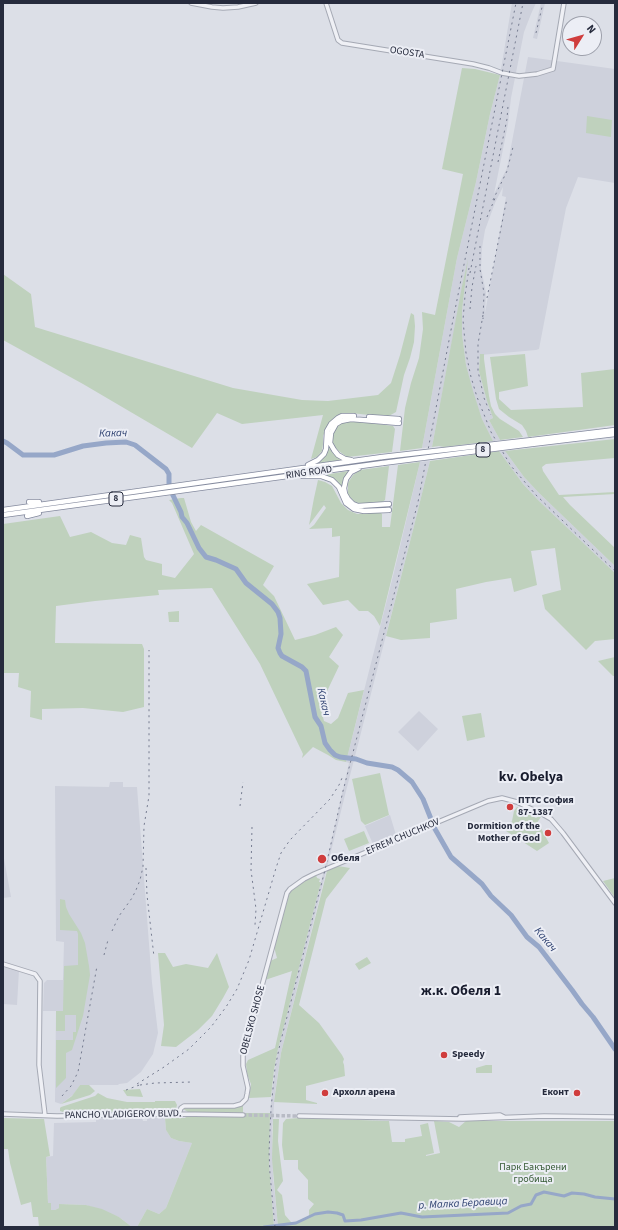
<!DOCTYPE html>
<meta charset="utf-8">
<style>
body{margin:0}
#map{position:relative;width:618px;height:1230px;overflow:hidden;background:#dcdfe7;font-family:"Source Sans 3",sans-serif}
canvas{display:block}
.frame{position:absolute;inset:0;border:4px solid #262b3d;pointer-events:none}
.north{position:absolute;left:562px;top:16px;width:40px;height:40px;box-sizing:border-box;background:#eceef5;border:1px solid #9da0ab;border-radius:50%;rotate:53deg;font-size:11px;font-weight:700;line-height:16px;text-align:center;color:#262b3d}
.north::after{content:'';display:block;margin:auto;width:14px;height:18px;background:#d03d3d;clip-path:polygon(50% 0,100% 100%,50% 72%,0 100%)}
</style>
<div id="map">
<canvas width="618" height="1230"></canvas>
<div class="frame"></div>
<div class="north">N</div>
</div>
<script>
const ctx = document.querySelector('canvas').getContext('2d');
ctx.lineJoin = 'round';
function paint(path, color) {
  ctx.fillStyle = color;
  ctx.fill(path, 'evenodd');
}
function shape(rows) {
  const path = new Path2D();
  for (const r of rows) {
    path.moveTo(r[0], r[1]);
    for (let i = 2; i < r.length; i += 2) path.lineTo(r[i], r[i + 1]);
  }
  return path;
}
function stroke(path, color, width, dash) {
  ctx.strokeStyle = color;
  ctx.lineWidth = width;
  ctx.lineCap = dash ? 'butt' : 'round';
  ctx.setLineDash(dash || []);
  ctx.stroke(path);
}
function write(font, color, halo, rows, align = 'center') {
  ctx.font = font + ' "Source Sans 3",sans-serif';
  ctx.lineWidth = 4;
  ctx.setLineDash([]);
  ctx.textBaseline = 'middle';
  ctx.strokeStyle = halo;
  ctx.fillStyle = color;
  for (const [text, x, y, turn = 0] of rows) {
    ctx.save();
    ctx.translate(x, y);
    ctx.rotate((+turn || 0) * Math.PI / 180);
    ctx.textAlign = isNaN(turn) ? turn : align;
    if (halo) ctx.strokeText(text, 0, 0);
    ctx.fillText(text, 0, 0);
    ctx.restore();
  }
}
const built = shape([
 [512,3,536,3,531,14,524,32,511,98,508,124,494,194,507,168,528,57,615,69,615,183,578,177,566,208,539,349,536,350,480,355,479,371,487,401,493,418,489,420,500,440,493,441,482,419,472,391,466,365,462,334,462,310,466,268,432,447,422,448,457,258,476,182,490,114,500,75],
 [503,187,502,196,506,197,485,313,486,293,481,268,482,248,485,230,495,203],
 [541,3,545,3,537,39,533,38],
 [499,451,505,451,524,477,539,493,615,566,615,573,539,501,523,484],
 [430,461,414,526,345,795,281,1053,275,1093,272,1130,273,1176,278,1227,274,1227,269,1164,269,1128,272,1091,278,1049,330,847,349,763,346,762,394,572,420,462],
 [419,711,438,729,418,751,398,732],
 [110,782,123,782,123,787,137,787,152,983,158,1033,153,1054,141,1072,127,1083,119,1084,118,1085,80,1085,74,1094,61,1104,55,1102,56,1011,43,1011,44,983,47,980,63,980,64,942,56,941,55,786,109,787],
 [390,815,396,835,373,844,365,826],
 [3,853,11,897,3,898],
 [3,966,19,970,17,1005,3,1004],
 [96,1118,142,1118,143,1121,147,1121,147,1119,149,1118,165,1118,166,1130,171,1138,179,1141,192,1143,166,1208,159,1214,147,1209,137,1227,132,1227,119,1217,86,1205,59,1204,59,1208,55,1210,51,1210,48,1203,46,1157,53,1156,54,1123,96,1122]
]);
const green = shape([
 [462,68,475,69,500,75,490,114,476,182,457,258,422,448,400,451,405,408,411,383,419,358,423,329,422,312,435,315,463,174,442,169],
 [587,116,612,120,611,137,586,133],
 [468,259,462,310,462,334,466,365,473,391,482,419,493,441,444,447,439,446,432,447,462,286],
 [3,274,31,294,35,327,233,388,302,400,328,401,378,395,391,383,400,355,411,313,414,315,415,326,414,342,410,358,404,375,396,412,387,417,351,413,342,415,333,420,327,427,323,436,323,444,322,451,317,457,311,459,323,415,242,424,217,413,192,448,83,384,3,340],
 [480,354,484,354,484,359,489,396,491,406,495,414,500,419,519,431,523,437,500,440,489,420,493,418,487,401,479,371],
 [525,354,528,386,499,392,499,399,511,410,583,407,581,373,615,369,615,425,528,437,526,431,522,425,509,417,499,409,496,399,490,357],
 [349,420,393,426,395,429,392,452,347,457,336,449,332,441,334,430,341,423],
 [615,439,615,458,546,464,542,467,543,471,559,495,615,492,615,494,563,497,570,505,615,548,615,566,539,493,524,477,505,451],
 [329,444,331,449,336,456,342,460,314,464,321,461,325,456,328,450],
 [499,451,523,484,539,501,615,573,615,639,595,641,586,650,545,609,542,595,561,590,555,548,531,551,537,585,514,592,511,578,486,582,456,589,457,619,430,623,430,638,401,640,386,636,414,526,430,461],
 [420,462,380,626,374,616,368,611,359,611,348,600,323,605,307,584,339,577,340,536,332,537,332,528,309,529,314,525,326,508,324,505,309,525,314,498,318,480,325,482,332,486,341,503,348,510,357,514,380,512,382,514,382,527,390,527,398,465],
 [389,466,385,500,381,503,362,504,355,502,348,495,348,483,353,475,360,470],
 [349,471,344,478,343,496,341,487,337,481,329,477,323,475],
 [181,498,184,498,191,522,196,531,201,525,274,566,263,585,274,596,295,640,315,635,336,627,343,635,329,657,339,666,320,706,324,721,331,724,338,718,348,693,364,690,346,762,336,760,328,755,313,747,302,758,303,754,260,664,212,588,158,590,159,595,95,601,56,606,55,643,142,644,144,649,144,707,123,712,83,708,42,709,42,720,30,717,31,691,18,687,19,673,3,673,3,524,60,516,70,537,91,532,112,543,126,545,130,535,141,538,144,557,146,560,162,564,162,575,175,578,194,554,172,503,169,500],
 [179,611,179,622,169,622,168,612],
 [615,657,615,676,613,676,598,661],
 [481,713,485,737,467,741,462,716],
 [380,773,389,815,365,825,361,821,352,779],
 [517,807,527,810,528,814,536,818,539,816,541,817,536,824,541,828,544,834,549,843,537,851,506,831,512,821,514,811],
 [364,831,369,843,349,851,344,839],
 [338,866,350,868,326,899,299,1005,319,1023,342,1055,344,1059,343,1062,344,1065,345,1076,306,1086,306,1100,317,1103,317,1104,274,1102,281,1053,327,871],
 [316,875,317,878,320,879,319,882,321,882,278,1049,274,1070,271,1097,249,1098,251,1084,247,1074,246,1064,248,1060,275,1048,292,971,265,980,270,961,277,958,274,947,288,894,292,889,308,879],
 [615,878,615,898,603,881],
 [60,899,65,900,66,907,69,914,81,933,85,943,89,966,90,975,83,1016,72,1050,66,1053,66,1078,56,1088,56,1040,73,1040,73,1032,76,1032,76,1015,65,1015,65,1031,56,1031,56,1011,63,1011,64,966,78,965,78,934,77,931,60,930],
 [158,953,165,953,173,967,186,964,208,968,217,953,229,987,223,998,212,1016,198,1030,176,1047,161,1046,164,1025],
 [367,957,371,963,359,970,355,964],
 [486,1065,492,1065,492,1073,476,1073,476,1068],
 [80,1085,89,1085,95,1091,90,1095,61,1104,72,1096],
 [140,1089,143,1097,127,1096,123,1090],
 [98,1093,107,1098,127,1102,155,1102,155,1101,175,1101,177,1105,176,1109,174,1112,100,1112,99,1110,84,1110,83,1112,63,1112,60,1111,60,1108,61,1107,95,1096],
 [243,1105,243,1113,270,1113,269,1164,274,1227,137,1227,147,1209,159,1214,166,1208,192,1143,179,1141,171,1138,166,1130,165,1118,185,1118,187,1116,242,1117,242,1113,188,1112,183,1109,186,1108,235,1108],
 [3,1118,44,1119,50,1156,46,1157,48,1203,51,1203,51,1210,55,1210,59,1208,59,1204,86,1205,102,1209,119,1217,132,1227,39,1227,38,1217,33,1217,31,1202,21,1205,10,1163,8,1149,3,1149],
 [299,1118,389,1121,392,1142,405,1142,405,1139,422,1136,420,1125,428,1123,434,1153,426,1155,426,1156,440,1153,434,1121,449,1122,459,1127,466,1121,615,1121,615,1227,278,1227,272,1159,273,1119,279,1119,278,1141,283,1181,277,1190,282,1195,285,1215,291,1222,297,1222,309,1216,309,1210,314,1204,308,1199,308,1180,298,1169,298,1160,284,1160,282,1145,283,1123,286,1119]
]);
const canal = shape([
 [264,1227,296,1223,315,1214,328,1212,337,1213,343,1215,345,1221,361,1220,401,1213,422,1217,508,1213,521,1206,531,1204,536,1195,544,1192,564,1196,572,1193,584,1194,595,1197,615,1199]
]);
const river = shape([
 [3,441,7,443,23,455,54,455,83,446,106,443,126,442,135,445,166,469,169,474,169,487,181,512,182,517,187,523,199,548,206,557,216,560,236,569,246,583,272,604,278,612,280,618,281,634,278,648,280,653,282,656,302,667,306,671,315,717,321,726,325,743,330,750,335,755,340,757,356,759,367,763,392,767,398,770,412,782,423,799,435,829,451,857,482,884,491,896,511,915,527,937,539,947,572,990,582,1004,593,1017,615,1049]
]);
const tertiaryTunnel = shape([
 [243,1115,299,1116]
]);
const tertiary = shape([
 [191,3,212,7,223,8,238,7,256,3],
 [326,3,338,40,342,43,473,64,489,68,502,73,519,76,537,74,553,69,564,3],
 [3,964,35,974,40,981,39,1065,45,1115],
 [3,1114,57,1116,179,1114,243,1115],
 [179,1114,181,1108,184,1106,234,1106,241,1104,246,1099,247,1094,248,1088,243,1066,243,1056,287,893,290,889,304,879,314,874,488,801,502,798,517,802,544,815,551,819,563,833,615,903],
 [299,1116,463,1119,544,1116,615,1117],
 [460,1117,500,1115,504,1117]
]);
const trunk = shape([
 [369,417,399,419],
 [532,440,615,430],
 [532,444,615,434],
 [351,460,345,459,338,455,334,450,330,443,331,433,336,424,341,421,351,419,399,423],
 [308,465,318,460,324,454,326,449,327,431,331,424,338,418,342,416,354,416],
 [359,468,351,472,346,479,344,488,345,494,348,499,353,504,358,506,389,504],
 [302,476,321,476,332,480,339,487,346,503,354,509,364,511,389,510],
 [29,502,39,502],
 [3,510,382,457],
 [3,515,383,463],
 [27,516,39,513]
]);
const rail = shape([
 [536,33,543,3],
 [498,162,507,119,508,106],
 [493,200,507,171,513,147],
 [487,217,496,196],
 [480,246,480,269,484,293,483,319],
 [469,268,465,296,463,320,466,353,471,377,477,397,491,432,511,466,536,495,615,571],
 [470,273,523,3],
 [487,298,507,198],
 [470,309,472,287,476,266],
 [483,315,478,344,478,371,484,398,491,415],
 [240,806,243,782],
 [252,827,251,870,256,909,255,925],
 [146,868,147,895,154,957],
 [112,931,119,916,132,898,136,890,140,880,143,867,144,826,149,796,149,650],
 [104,955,108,940],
 [137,1084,164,1067,189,1049,211,1027,226,1007,237,989,249,960,276,868,281,853,290,840,330,799,339,785,342,778],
 [140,1085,155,1083,192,1082],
 [126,1090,142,1084],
 [62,1096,71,1086,78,1072,97,966],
 [275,1227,270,1174,269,1152,271,1109,275,1068,280,1044,325,870,343,791,418,502,451,330,516,3]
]);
const trunkBridge = shape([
 [382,457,532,440],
 [383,463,532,444]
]);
const markers = [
 [510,807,4,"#d03d3d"],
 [548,833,4,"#d03d3d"],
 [322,859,5,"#d03d3d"],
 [444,1055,4,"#d03d3d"],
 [325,1093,4,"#d03d3d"],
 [577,1093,4,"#d03d3d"]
];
const shields = [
 [483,450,14],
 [116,499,14]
];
const shieldNames = [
 ["8",483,450],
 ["8",116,499]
];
const streetNames = [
 ["OGOSTA",407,53,9],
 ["RING ROAD",309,473,-8],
 ["EFREM CHUCHKOV",403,837,-23],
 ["OBELSKO SHOSE",253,1020,-75],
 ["PANCHO VLADIGEROV BLVD.",123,1115,-1]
];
const poiNames = [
 ["ПТТС София",518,801],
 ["87-1387",518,813],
 ["Dormition of the",540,827,"right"],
 ["Mother of God",540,839,"right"],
 ["Обеля",331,859],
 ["Speedy",452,1055],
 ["Архолл арена",333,1093],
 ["Еконт",569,1093,"right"]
];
const parkNames = [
 ["Парк Бакърени",533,1168],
 ["гробища",533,1180]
];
const waterNames = [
 ["Какач",113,434,-1],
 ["Какач",323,702,77],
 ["Какач",545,940,50],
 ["р. Малка Беравица",463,1204,-3]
];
const districtNames = [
 ["kv. Obelya",531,778],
 ["ж.к. Обеля 1",461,992]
];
paint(built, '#ced1dc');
paint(green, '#bfd1bd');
stroke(canal, '#96a7c8', 3);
stroke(river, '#96a7c8', 5);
stroke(tertiaryTunnel, '#b8bbc5', 3.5, [3.5, 2]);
stroke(tertiary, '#a5a9b4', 5.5);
stroke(trunk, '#848a9e', 6);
stroke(tertiary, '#eff0f5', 3.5);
stroke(trunk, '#fff', 4.5);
stroke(rail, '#767c90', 1, [2, 4]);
stroke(trunkBridge, '#848a9e', 6, []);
stroke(trunkBridge, '#fff', 4.5);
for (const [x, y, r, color] of markers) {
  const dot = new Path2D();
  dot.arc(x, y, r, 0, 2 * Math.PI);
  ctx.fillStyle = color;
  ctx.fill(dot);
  stroke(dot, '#eceef5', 1.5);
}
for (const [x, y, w] of shields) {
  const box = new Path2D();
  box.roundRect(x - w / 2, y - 7, w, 14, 3);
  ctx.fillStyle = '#eceef5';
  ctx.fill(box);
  stroke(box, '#262b3d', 1);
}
write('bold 9px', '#262b3d', null, shieldNames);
write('10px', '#262b3d', '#eceef5', streetNames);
write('bold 10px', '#262b3d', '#eceef5', poiNames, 'left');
write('10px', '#345933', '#eceef5', parkNames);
write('italic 11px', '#304372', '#eceef5', waterNames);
write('bold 14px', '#181c2e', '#eceef5', districtNames);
</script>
